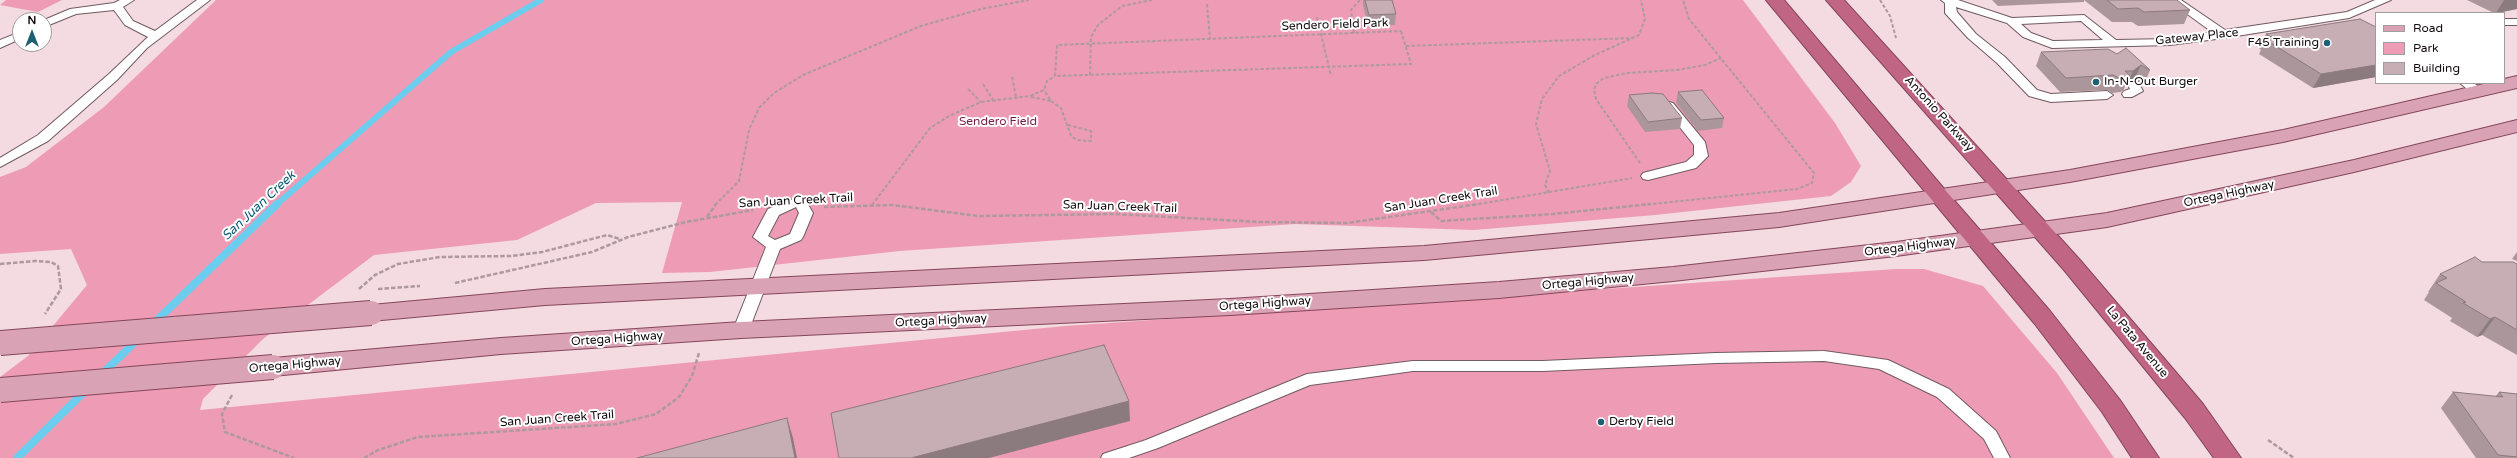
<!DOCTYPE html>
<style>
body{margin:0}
#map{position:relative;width:2517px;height:458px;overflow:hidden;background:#f4dae1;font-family:"Varela Round",sans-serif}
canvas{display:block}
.legend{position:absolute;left:2375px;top:12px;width:130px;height:72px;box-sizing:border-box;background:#fff;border:1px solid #a19d9f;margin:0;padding:5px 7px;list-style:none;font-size:12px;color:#130b0e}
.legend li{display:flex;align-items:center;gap:8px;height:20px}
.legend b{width:20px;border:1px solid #a19d9f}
.north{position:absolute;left:12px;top:12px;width:40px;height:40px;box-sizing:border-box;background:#fff;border:1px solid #a19d9f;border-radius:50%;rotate:0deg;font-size:11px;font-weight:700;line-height:16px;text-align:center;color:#130b0e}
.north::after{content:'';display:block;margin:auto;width:14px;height:18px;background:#1d6073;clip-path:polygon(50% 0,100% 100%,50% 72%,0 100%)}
</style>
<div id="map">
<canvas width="2517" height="458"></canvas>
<ul class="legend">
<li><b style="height:5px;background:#daa3b5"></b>Road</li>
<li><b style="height:11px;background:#ee9cb5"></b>Park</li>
<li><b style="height:11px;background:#c7aeb4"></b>Building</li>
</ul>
<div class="north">N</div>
</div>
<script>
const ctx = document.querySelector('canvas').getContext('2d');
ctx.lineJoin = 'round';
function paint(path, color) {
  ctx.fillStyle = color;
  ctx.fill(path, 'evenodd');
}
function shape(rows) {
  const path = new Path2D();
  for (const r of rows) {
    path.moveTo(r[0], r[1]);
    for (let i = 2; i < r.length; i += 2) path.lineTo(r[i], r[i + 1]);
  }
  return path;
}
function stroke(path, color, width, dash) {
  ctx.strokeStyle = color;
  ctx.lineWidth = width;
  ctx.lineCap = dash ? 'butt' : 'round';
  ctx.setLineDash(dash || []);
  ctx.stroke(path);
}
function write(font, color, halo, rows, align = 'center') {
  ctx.font = font + ' "Varela Round",sans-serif';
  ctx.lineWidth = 4;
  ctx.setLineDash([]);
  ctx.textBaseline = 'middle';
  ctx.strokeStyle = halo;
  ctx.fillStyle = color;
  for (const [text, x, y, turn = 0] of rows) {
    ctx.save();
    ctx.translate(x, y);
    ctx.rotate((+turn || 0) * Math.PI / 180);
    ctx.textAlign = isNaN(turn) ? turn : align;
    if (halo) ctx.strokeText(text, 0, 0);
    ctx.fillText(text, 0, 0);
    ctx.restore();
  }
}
const green = shape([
 [6,0,62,0,38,12,0,5],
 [216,0,1743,0,1835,123,1861,166,1851,182,1831,196,1655,215,1474,230,1295,224,900,251,710,272,662,273,682,202,596,203,517,240,374,255,263,339,203,399,200,410,1065,326,1896,269,1924,269,1983,286,2057,373,2114,458,0,458,0,377,28,356,87,285,71,249,0,254,0,177,26,167,104,107]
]);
const streamFar1 = shape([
 [276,205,451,52,541,0]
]);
const stream = shape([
 [153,324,277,204],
 [101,375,138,339],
 [17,458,87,389]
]);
const pathFar1 = shape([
 [1880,0,1890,16,1896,38],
 [1207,4,1210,39],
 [1317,17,1331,76],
 [1401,31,1411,64,1055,76,1057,45,1401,31],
 [1354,33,1351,10,1360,0],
 [1406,46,1633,38],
 [1090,75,1091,37,1098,25,1122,6,1152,0],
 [1012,77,1016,97],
 [983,84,993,100],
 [968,89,981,102],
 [1031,97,1051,101,1044,90],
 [1051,101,1061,108,1071,136,1077,140,1091,141,1091,131,1068,125],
 [1640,163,1596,99,1594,90,1596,84,1604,78,1627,73,1677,70,1705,65,1721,58],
 [1549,193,1545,185,1550,171,1536,124,1542,99,1559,76,1595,55,1639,35,1645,19,1641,0],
 [715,205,739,181,749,130,759,108,774,93,803,75,921,26,981,9,1029,0],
 [872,205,930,128,949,116,981,102,1030,96,1044,90,1047,81,1055,76],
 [1473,205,1632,178],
 [1642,205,1797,189,1812,183,1814,173,1689,19,1683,0]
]);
const path = shape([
 [824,207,892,205,979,216,1115,214,1260,222,1347,223,1479,204],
 [1431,212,1441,221,1553,214,1651,204],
 [707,217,716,204],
 [0,264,35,261,51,262,58,266,61,289,45,314],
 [455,283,592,252,628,237,686,222,753,210],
 [359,289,375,275,398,264,440,257,511,256,542,252,607,235,620,239],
 [378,289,420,286],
 [232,395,222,414,225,432,294,458],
 [2268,440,2294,458],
 [364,458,378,450,418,437,616,424,656,414,679,397,692,376,699,353]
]);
const lane = shape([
 [120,0,134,0,123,7,133,21,155,31,197,0,210,0,147,48,117,80,48,141,0,167,0,158,38,135,109,74,148,37,125,25,114,10,76,14,44,27,44,20,70,9,114,3,120,0],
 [1941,0,1958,0,2012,18,2084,15,2116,40,2170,39,2212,32,2168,0,2181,0,2225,30,2347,12,2375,0,2391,0,2349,18,2224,38,2170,45,2052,48,2023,37,2007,23,1956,7,1957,12,1976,34,2005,57,2037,90,2051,94,2107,91,2113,95,2107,99,2051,102,2029,96,1997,63,1968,38,1945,13,1945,3,1941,0],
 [2081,21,2103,40,2053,41,2031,33,2021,24,2081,21],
 [2504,19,2517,19,2517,25,2504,25,2504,19],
 [20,32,20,39,0,48,0,40,20,32],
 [2134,81,2138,82,2143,91,2132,97,2124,97,2122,94,2124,91,2130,89,2128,85,2134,81],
 [2460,83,2474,83,2484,92,2482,95,2474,95,2460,83],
 [1669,102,1673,103,1705,142,1708,156,1696,168,1648,180,1643,179,1641,176,1643,173,1686,162,1694,155,1694,145,1663,106,1669,102],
 [799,197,804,198,813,213,803,237,801,240,780,249,749,330,746,334,741,335,736,334,733,330,766,247,753,237,768,209,799,197],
 [796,207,799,213,790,234,775,240,768,236,779,215,796,207],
 [1824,351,1888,360,1949,389,1996,431,2010,458,1994,458,1984,439,1937,397,1879,369,1824,361,1716,363,1543,371,1413,371,1363,378,1310,385,1158,448,1129,458,1101,458,1103,454,1146,440,1307,374,1413,361,1543,361,1716,353,1824,351]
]);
const primary = shape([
 [2517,76,2517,88,2283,142,2070,182,1779,227,1424,260,545,305,371,321,363,319,359,313,363,307,371,305,545,289,1424,246,1779,213,2070,170,2283,130,2488,83,2504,83,2504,79,2517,76],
 [2517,120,2517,132,2354,172,2107,227,1896,256,1673,281,1499,298,1230,315,741,338,501,354,273,376,264,373,261,367,264,361,273,358,501,338,741,322,1230,299,1499,282,1673,267,1896,242,2107,213,2354,160,2517,120]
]);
const highway = shape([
 [1766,0,1784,0,1946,191,2050,311,2120,400,2159,458,2132,458,2102,412,2034,323,1766,0],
 [1826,0,1844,0,2080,260,2203,404,2241,458,2214,458,2185,418,2064,270,1826,0]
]);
const primaryBridge = shape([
 [0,343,371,313],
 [0,390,273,367]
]);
const wall = shape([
 [1363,0,1392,0,1396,14,1395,25,1368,25,1363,5],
 [1992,0,2177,0,2190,10,2184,24,2138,26,2132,22,2112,22,2084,0,2084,2,1998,6],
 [2467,0,2517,0,2517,9,2498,13,2494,13],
 [2376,27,2376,77,2313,88,2259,54,2261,50,2259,48,2266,34],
 [2126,48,2150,70,2144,85,2134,80,2127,85,2125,85,2121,92,2112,93,2107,90,2060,92,2036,66,2041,52,2117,54],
 [1678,92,1724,118,1722,128,1698,131,1676,103],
 [1629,95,1682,118,1680,129,1645,132,1627,106],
 [2517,252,2517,261,2512,259],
 [2482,262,2517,264,2517,355,2482,335,2477,337,2450,321,2452,318,2424,300,2429,292,2428,292,2440,274],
 [2453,392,2495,397,2499,392,2517,394,2517,458,2476,458,2441,408]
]);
const shadedWall = shape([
 [2504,0,2517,0,2517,9,2496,13],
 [2141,65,2134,80,2127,85,2133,71],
 [2376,65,2376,77,2313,88,2321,74],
 [2130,76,2123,90,2121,92,2128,78],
 [2495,317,2482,335,2477,337,2490,319],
 [1129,401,1130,421,989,458,911,458],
 [787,418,793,438,797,458,795,458]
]);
const building = shape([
 [1365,0,1392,0,1396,14,1369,15,1365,0],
 [2107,0,2177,0,2190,10,2144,12,2138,8,2118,9,2107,0],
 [2360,19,2376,27,2376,65,2321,74,2266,40,2275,39,2266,34,2360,19],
 [2126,48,2150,70,2141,65,2133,71,2125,71,2130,76,2128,78,2119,78,2113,75,2066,78,2041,52,2108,49,2117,54,2126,48],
 [1702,90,1724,118,1701,120,1678,92,1702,90],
 [1652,93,1663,94,1682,118,1648,122,1629,95,1652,93],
 [2475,257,2482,262,2513,262,2517,264,2517,330,2495,317,2490,319,2463,303,2466,302,2436,283,2447,278,2440,274,2475,257],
 [1104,345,1129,401,911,458,839,458,831,413,1104,345],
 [2453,392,2503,397,2499,392,2517,394,2517,457,2498,455,2453,392],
 [787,418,795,458,637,458,787,418]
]);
const markers = [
 [2327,43,4,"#1d6073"],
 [2096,82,4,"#1d6073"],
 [1601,422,4,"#1d6073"]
];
const streetNames = [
 ["Sendero Field Park",1335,25,-2],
 ["Gateway Place",2197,37,-6],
 ["Antonio Parkway",1939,114,48],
 ["Ortega Highway",2229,194,-12],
 ["San Juan Creek Trail",1441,200,-9],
 ["San Juan Creek Trail",796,201,-3],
 ["San Juan Creek Trail",1120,207,2],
 ["Ortega Highway",1910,247,-7],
 ["Ortega Highway",1588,282,-5],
 ["Ortega Highway",1265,304,-4],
 ["Ortega Highway",941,321,-3],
 ["Ortega Highway",617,339,-4],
 ["La Pata Avenue",2137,342,50],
 ["Ortega Highway",295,365,-5],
 ["San Juan Creek Trail",557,419,-4]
];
const poiNames = [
 ["F45 Training",2319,43,"right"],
 ["In-N-Out Burger",2104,82],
 ["Derby Field",1609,422]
];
const parkNames = [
 ["Sendero Field",998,122]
];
const waterNames = [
 ["San Juan Creek",259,206,-43]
];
paint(green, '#ee9cb5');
stroke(streamFar1, '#6bceee', 6);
stroke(stream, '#6bceee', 8);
stroke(lane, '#705b61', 2);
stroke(primary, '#84465b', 2);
stroke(highway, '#84465b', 2);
stroke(pathFar1, '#ad999e', 2, [3.5, 2]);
stroke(path, '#ad999e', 2.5, [4.5, 2]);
paint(lane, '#fff');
paint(primary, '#daa3b5');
paint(highway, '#c16584');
stroke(primaryBridge, '#84465b', 26, []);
stroke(primaryBridge, '#daa3b5', 24);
paint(wall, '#ab969b');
paint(shadedWall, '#8b7a7e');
paint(building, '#c7aeb4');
stroke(building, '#8b7a7e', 1);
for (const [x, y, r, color] of markers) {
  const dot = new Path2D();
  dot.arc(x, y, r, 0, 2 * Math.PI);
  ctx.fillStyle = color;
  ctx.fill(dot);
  stroke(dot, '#fff', 1.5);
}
write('12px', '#130b0e', '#fff', streetNames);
write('12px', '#130b0e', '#fff', poiNames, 'left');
write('12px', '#7a1b43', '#fff', parkNames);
write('italic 13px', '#0c6076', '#fff', waterNames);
</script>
